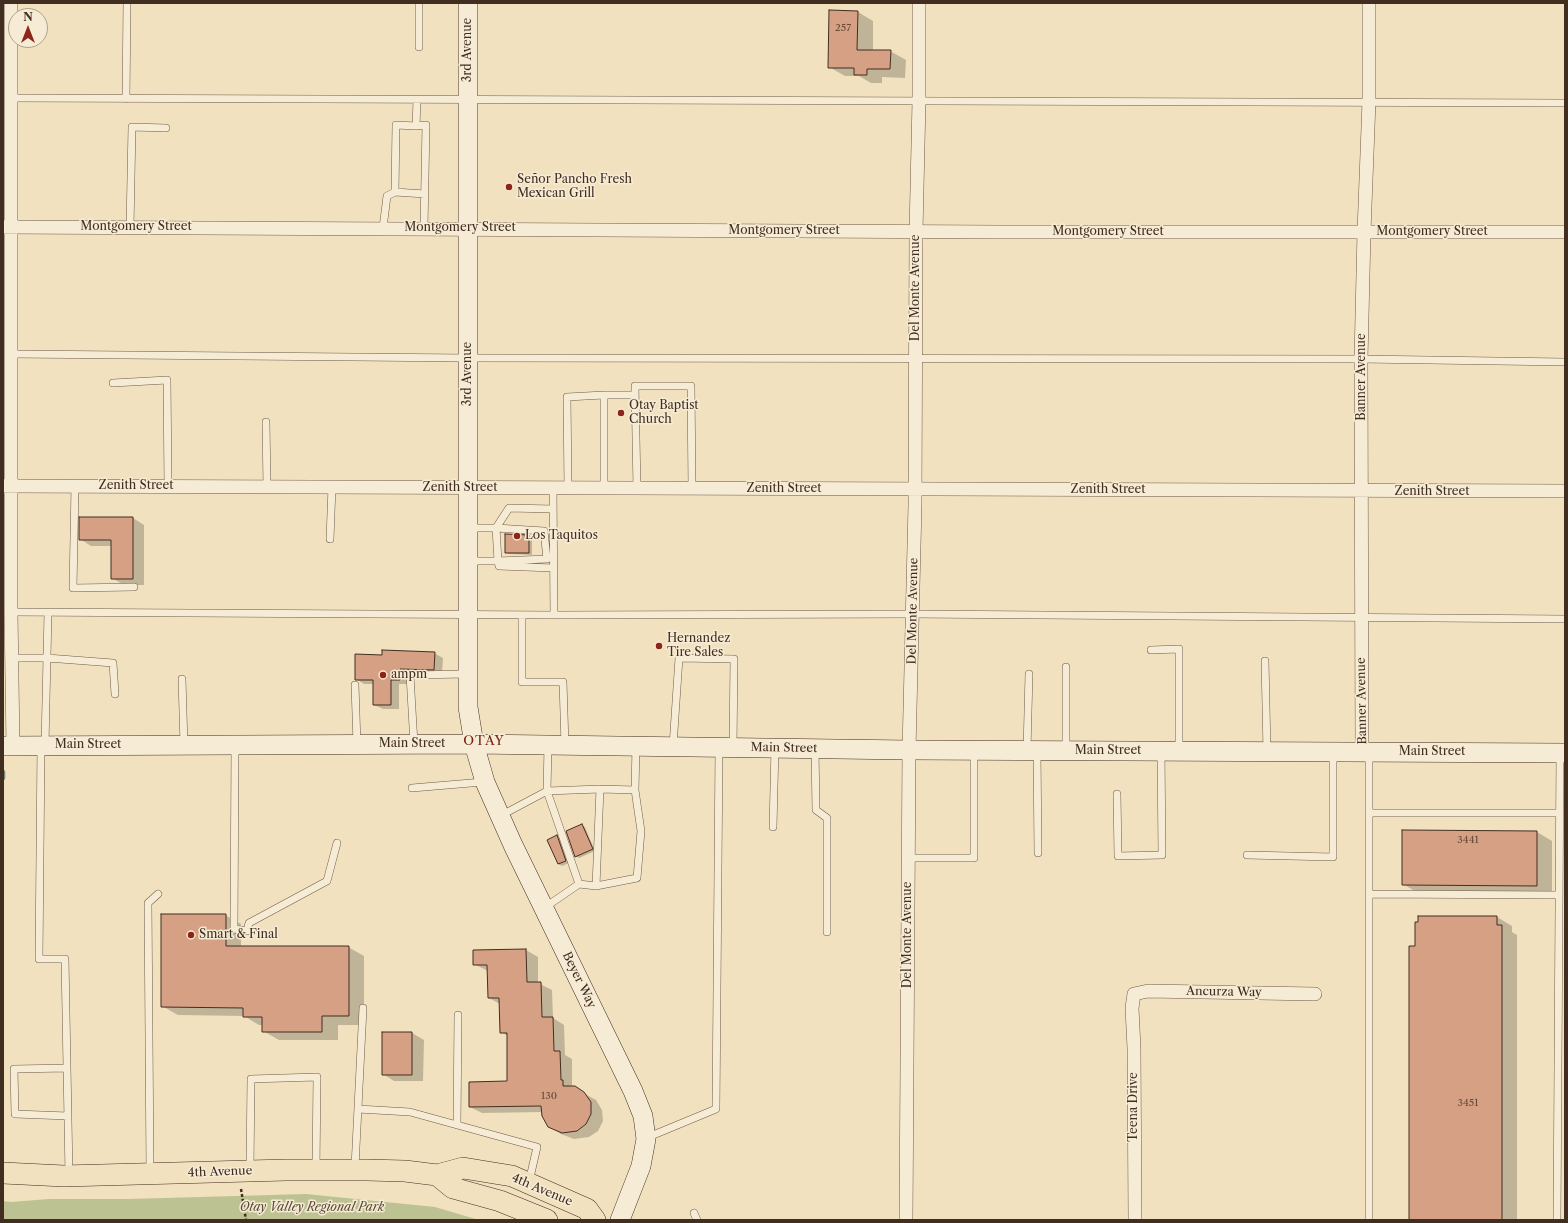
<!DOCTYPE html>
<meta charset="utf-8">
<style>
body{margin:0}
#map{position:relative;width:1568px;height:1223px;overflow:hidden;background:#f1e1bf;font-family:"Libre Caslon Text",serif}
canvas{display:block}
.frame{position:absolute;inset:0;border:4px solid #422d21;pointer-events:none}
.north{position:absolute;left:8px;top:8px;width:40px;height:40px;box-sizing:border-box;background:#f6ecd5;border:1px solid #aea08d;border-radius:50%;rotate:0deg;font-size:11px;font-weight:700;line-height:16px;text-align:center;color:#422d21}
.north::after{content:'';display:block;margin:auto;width:14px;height:18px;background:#8f2418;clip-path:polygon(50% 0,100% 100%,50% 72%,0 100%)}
</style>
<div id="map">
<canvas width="1568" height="1223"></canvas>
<div class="frame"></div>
<div class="north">N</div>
</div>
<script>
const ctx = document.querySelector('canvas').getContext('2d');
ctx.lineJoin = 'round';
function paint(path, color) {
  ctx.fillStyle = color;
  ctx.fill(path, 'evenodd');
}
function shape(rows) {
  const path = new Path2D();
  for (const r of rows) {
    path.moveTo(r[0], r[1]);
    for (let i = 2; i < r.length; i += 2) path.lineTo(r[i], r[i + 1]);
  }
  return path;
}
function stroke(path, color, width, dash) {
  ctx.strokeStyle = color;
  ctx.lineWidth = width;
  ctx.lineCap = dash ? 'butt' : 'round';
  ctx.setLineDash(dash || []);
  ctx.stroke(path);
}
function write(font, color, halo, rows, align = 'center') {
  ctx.font = font + ' "Libre Caslon Text",serif';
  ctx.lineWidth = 3;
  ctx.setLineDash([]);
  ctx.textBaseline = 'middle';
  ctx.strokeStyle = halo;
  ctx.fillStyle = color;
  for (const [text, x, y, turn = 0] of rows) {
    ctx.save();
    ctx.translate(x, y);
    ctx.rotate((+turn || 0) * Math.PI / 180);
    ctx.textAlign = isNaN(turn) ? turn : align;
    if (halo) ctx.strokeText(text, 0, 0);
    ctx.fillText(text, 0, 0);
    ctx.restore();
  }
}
const green = shape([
 [306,1194,435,1207,479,1220,3,1220,3,1201,11,1202,49,1199,129,1199]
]);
const shadow = shape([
 [858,12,873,21,873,51,890,51,906,60,905,78,882,77,882,83,871,83,859,76,845,76,829,67],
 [80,518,133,518,144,525,144,585,124,585,112,578,112,546,91,546,80,539],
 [529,536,532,538,532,555,509,554,506,552],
 [434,653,443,658,442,674,408,673,408,684,399,684,399,709,383,709,374,705,374,684,364,684,356,679,383,656],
 [582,825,585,827,595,851,579,858,576,856],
 [1537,832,1552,841,1552,894,1418,893,1403,884],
 [557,836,560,838,569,863,562,866,558,864],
 [225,915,241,924,241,947,348,947,364,956,364,1025,338,1025,338,1040,279,1040,263,1031,263,1025,259,1025,244,1016,178,1015,162,1006],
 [1497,917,1512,926,1512,932,1517,935,1517,1220,1410,1220],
 [526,950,538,957,538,983,552,990,553,1018,564,1025,565,1055,572,1059,572,1087,596,1100,602,1110,603,1121,598,1131,589,1137,574,1139,561,1134,549,1126,543,1112,482,1113,470,1107,508,1082,508,1036,501,1032,500,1004,489,998,488,971,474,964,474,951],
 [383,1033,412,1033,424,1040,423,1081,394,1081,383,1074]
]);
const stream = shape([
 [3,778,3,772]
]);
const building = shape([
 [829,10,858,11,857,50,891,50,890,69,867,69,867,75,854,75,854,68,828,68,829,10],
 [79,517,133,517,133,579,111,579,111,540,79,540,79,517],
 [505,534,529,535,529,553,505,553,505,534],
 [382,650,435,652,434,670,400,669,400,680,391,680,391,705,373,705,373,680,355,680,355,654,382,655,382,650],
 [582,824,593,849,575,857,566,831,582,824],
 [1402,830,1537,831,1537,886,1402,885,1402,830],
 [557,835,566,861,558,864,547,840,557,835],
 [161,914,226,914,226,946,349,946,349,1016,322,1016,322,1032,262,1032,262,1017,243,1017,243,1008,161,1007,161,914],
 [1418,916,1497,916,1497,925,1502,925,1502,1220,1409,1220,1409,946,1415,946,1415,922,1418,922,1418,916],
 [526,949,527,982,541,982,542,1017,553,1017,554,1051,560,1051,561,1080,563,1080,563,1086,575,1086,584,1092,591,1102,591,1114,586,1124,577,1131,562,1133,548,1127,542,1116,541,1106,469,1107,469,1082,507,1081,507,1033,500,1033,499,998,488,998,487,965,473,965,473,950,526,949],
 [382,1032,412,1032,412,1075,382,1075,382,1032]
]);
const path = shape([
 [241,1189,246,1220]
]);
const service = shape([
 [419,47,419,3],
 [11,98,1565,103],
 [126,99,127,3],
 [417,100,416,126,426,125,424,228],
 [416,126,396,125,395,192,425,194],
 [130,227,132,127,166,128],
 [383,228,387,196,395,192],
 [12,354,468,358,1361,359,1565,362],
 [113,383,167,380,168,486],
 [604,395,635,395],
 [266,422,267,487],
 [75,486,73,588,134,587],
 [553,488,554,615],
 [568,488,567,397,604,395,604,488],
 [637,488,635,386,691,386,692,488],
 [470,528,496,528,509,508,553,509],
 [330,539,332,487],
 [469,561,498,561,547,559,544,531,496,528,498,561,499,566,553,568],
 [11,612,554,615,913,614,1565,619],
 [522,615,522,682,563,682,565,745],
 [1151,650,1179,649,1179,751],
 [12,658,47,658,113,663,115,694],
 [1265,661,1267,751],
 [1066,667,1066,750],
 [182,679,184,745],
 [355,685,357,744],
 [414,744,410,675,467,674],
 [45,745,48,613],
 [235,745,234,929,247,931,249,923,327,881,337,843],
 [41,746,39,959,65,959,69,1174],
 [548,746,547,791,579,884],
 [673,746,679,658,734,659,733,747],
 [815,749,816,810,827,818,827,932],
 [1027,750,1029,674],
 [1037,751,1038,853],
 [1369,752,1369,1220],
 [412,788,483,782],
 [1117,794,1118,856,1162,855,1161,751],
 [1369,813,1560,813],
 [500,816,547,791,600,789],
 [773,827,775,748],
 [1247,855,1333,857,1333,752],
 [908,858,974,858,974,751],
 [596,886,637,878,641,831,635,790],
 [1369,894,1559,895],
 [544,908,579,884,596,886,600,789,635,790,636,746],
 [67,1068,14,1069,15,1114,68,1116],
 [358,1109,410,1112,537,1147,529,1182],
 [457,1125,458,1015],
 [646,1138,716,1109,719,749],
 [355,1167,363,1008],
 [250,1168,251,1079,317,1077,316,1169],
 [150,1171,148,903,158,894],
 [694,1213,697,1220],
 [1557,1220,1560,754]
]);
const minor = shape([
 [11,3,11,612,13,746],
 [3,227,998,232,1565,232],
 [3,486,1565,491],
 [1362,752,1361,359,1364,232,1369,101,1369,3],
 [906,1220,909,750,915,505,916,232,919,101,919,3],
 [1135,1220,1134,1048,1132,1008,1134,994,1148,991,1315,994]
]);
const secondary = shape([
 [468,3,468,707,474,744,485,782,513,845,633,1091,643,1116,646,1139,641,1166,620,1220],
 [3,746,474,744,909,750,1565,753]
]);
const primary = shape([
 [3,1173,64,1176,286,1170,367,1170,405,1171,437,1175,463,1168,512,1176,587,1209,595,1220],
 [437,1175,453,1188,500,1201,547,1220]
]);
const markers = [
 [509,187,4,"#8f2418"],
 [621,413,4,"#8f2418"],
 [517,536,4,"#8f2418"],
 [659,646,4,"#8f2418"],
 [383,675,4,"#8f2418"],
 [191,935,4,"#8f2418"]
];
const numberNames = [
 ["257",843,28],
 ["3441",1468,840],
 ["130",549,1096],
 ["3451",1468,1103]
];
const streetNames = [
 ["3rd Avenue",468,50,-90],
 ["Montgomery Street",136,227],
 ["Montgomery Street",460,228],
 ["Montgomery Street",784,231],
 ["Montgomery Street",1108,232],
 ["Montgomery Street",1432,232],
 ["Del Monte Avenue",916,288,-90],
 ["3rd Avenue",468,374,-90],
 ["Banner Avenue",1362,377,-90],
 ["Zenith Street",136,486],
 ["Zenith Street",460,488],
 ["Zenith Street",784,489],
 ["Zenith Street",1108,490],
 ["Zenith Street",1432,492],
 ["Del Monte Avenue",913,611,-89],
 ["Banner Avenue",1362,701,-91],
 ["Main Street",412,744],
 ["Main Street",88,745],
 ["Main Street",784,748,1],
 ["Main Street",1108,751],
 ["Main Street",1432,752],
 ["Del Monte Avenue",908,935,-90],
 ["Beyer Way",579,980,64],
 ["Ancurza Way",1224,992,1],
 ["Teena Drive",1134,1107,-90],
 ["4th Avenue",220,1172,-2],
 ["4th Avenue",542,1190,23]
];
const poiNames = [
 ["Señor Pancho Fresh",517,180],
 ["Mexican Grill",517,194],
 ["Otay Baptist",629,406],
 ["Church",629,420],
 ["Los Taquitos",525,536],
 ["Hernandez",667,639],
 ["Tire Sales",667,653],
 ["ampm",391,675],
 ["Smart & Final",199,935]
];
const parkNames = [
 ["Otay Valley Regional Park",312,1208]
];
const neighbourhoodNames = [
 ["OTAY",484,741]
];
paint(green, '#bcc291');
paint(shadow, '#0003');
stroke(stream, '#78837c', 4.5);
paint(building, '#d6a084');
stroke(building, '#422d21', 1);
stroke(service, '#6e5a48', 8);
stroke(minor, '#6e5a48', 14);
stroke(secondary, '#422d21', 20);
stroke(primary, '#422d21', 22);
stroke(path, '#422d21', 2.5, [3, 2]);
stroke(service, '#f6ecd5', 7);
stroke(minor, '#f6ecd5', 13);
stroke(secondary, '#f6ecd5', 19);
stroke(primary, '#f1e1bf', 21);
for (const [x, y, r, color] of markers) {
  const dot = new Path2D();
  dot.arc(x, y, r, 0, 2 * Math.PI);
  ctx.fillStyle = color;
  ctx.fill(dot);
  stroke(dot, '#f6ecd5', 1.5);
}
write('10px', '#674a3a', null, numberNames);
write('12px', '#422d21', '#f6ecd5', streetNames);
write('12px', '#422d21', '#f6ecd5', poiNames, 'left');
write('italic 12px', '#5a4b37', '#f6ecd5', parkNames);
ctx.letterSpacing = '1px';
write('13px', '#7a1f14', '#f6ecd5', neighbourhoodNames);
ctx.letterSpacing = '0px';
</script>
